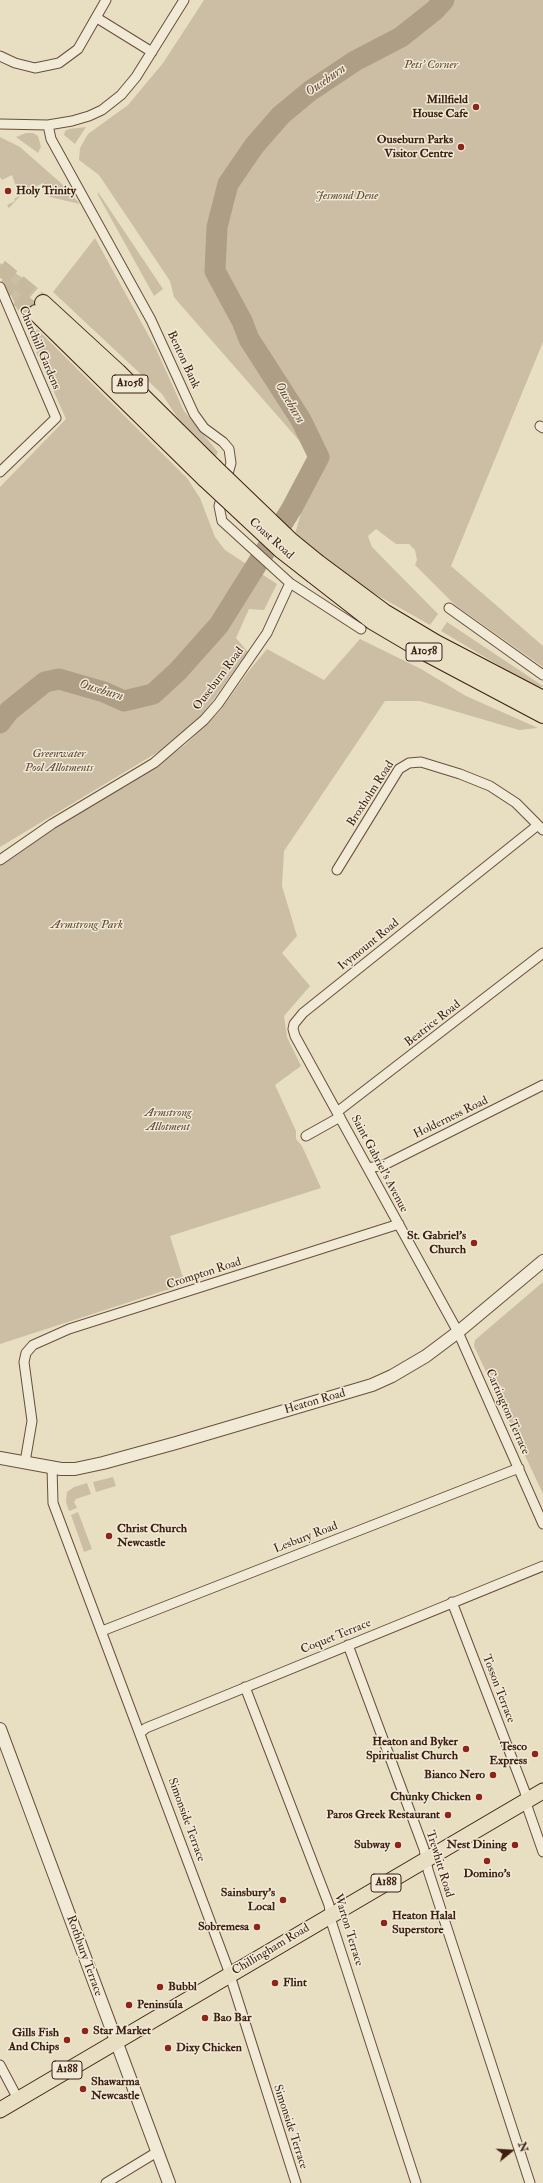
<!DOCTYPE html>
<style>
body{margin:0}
#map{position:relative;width:543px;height:2183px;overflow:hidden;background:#e8dfc2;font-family:"IM FELL Double Pica",serif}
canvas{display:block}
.north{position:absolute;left:491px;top:2131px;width:40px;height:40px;-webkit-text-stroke:3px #f0ead7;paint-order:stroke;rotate:72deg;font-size:11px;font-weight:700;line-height:16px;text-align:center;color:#3d1f10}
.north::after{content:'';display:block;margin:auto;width:14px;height:18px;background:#3d1f10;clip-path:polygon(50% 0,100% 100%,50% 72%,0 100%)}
</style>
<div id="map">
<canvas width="543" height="2183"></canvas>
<div class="north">N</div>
</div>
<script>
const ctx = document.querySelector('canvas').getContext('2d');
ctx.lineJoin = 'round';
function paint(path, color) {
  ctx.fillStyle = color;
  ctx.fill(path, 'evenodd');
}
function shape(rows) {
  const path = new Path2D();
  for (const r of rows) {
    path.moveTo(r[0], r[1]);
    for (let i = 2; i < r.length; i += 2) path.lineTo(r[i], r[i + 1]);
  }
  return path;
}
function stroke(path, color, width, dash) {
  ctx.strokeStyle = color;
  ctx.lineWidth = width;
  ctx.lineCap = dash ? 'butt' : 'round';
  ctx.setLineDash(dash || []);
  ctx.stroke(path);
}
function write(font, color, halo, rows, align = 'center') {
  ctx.font = font + ' "IM FELL Double Pica",serif';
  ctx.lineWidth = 3;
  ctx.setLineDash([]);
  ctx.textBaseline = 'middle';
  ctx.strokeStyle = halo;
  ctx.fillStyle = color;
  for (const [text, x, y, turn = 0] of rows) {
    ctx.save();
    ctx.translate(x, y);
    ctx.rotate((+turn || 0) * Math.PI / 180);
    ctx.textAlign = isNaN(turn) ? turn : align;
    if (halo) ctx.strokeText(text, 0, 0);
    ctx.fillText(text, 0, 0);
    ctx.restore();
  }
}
const green = shape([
 [204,0,543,0,543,342,451,566,543,646,543,667,455,605,415,565,417,560,415,550,409,544,396,544,376,529,368,536,372,547,438,614,430,625,361,586,319,556,295,534,316,460,179,303,174,297,170,281,99,175,79,160,80,148,88,134,128,105,163,63],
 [86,127,75,144,64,135,65,131,69,129],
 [26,133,33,133,38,136,41,147,38,153,16,137],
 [0,137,20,147,62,184,80,204,50,197,43,183,23,193,9,208,7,205,15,201,14,199,19,196,12,175,2,180,0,177],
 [98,192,163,289,154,296,98,195],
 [95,238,156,349,184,411,218,452,215,458,177,417,162,394,53,292],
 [0,263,38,288,18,311,0,270],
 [37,329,187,478,200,498,215,537,225,550,277,584,264,610,249,609,236,638,248,652,203,714,173,743,0,847,0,487,66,419,29,336],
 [447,622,543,686,543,687,535,687,441,631],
 [360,639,421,669,466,696,538,728,519,730,420,701,385,701,284,851,282,886,297,936,282,953,310,986,284,1016,287,1037,301,1066,275,1085,296,1131,296,1139,302,1146,321,1188,170,1236,185,1284,0,1344,0,865,74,815,164,760,185,745,219,712,248,672,267,649,324,680],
 [543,1282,543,1494,474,1346,475,1340],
 [113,1477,116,1486,96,1492,93,1482],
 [87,1483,91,1494,76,1499,74,1502,77,1508,69,1511,66,1502,67,1492,74,1487],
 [78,1512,92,1549,84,1552,71,1515]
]);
const river = shape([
 [0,723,9,711,45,682,59,679,104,692,124,701,153,694,178,671,219,625,292,508,319,457,301,420,249,339,242,321,215,271,217,227,228,184,254,146,281,115,310,91,355,61,401,37,435,10,444,0]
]);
const trunkTunnel = shape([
 [0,267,43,303],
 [0,283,36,313]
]);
const minor = shape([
 [97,18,152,52],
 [0,56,15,63,35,68,59,63,78,49,106,0],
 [0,124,48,125,72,121,89,116,102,110,121,95,136,77,184,0],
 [48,125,51,139,151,320,194,414,204,428,223,442,229,449,231,463,219,506,222,521,290,583,361,629],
 [0,287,56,418,0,472],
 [540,426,543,428],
 [449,608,543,675],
 [538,825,303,1013,294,1024,293,1029,295,1036,458,1332,543,1524],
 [0,860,52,824,154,763,204,720,218,704,267,633,290,583],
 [337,870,399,769,409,763,421,762,460,774,490,786,516,803,543,830],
 [337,1112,543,953],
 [306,1136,340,1117],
 [368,1168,384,1165,543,1085],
 [25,1462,32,1421,24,1362,26,1353,33,1345,69,1329,399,1224],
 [52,1468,53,1503,227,1966,296,2183],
 [452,1602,525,1792,528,1809,543,1852],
 [102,1631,519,1468],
 [348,1645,424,1849,428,1870,530,2183],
 [245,1687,329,1905,332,1924,416,2183],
 [140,1733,146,1728,543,1566],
 [0,2065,18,2099],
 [106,2183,157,2152]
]);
const tertiary = shape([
 [0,1458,61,1469,75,1469,103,1463,176,1443,372,1385,392,1376,426,1356,458,1332,543,1261],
 [0,1729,169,2183]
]);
const primary = shape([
 [0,2110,543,1791]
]);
const trunk = shape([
 [43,303,118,372,214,467],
 [36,313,205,479],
 [318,563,384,612,436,643,543,699],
 [313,575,372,621,428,654,543,715]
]);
const trunkBridge = shape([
 [214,467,291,541,318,563],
 [205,479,281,550,313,575]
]);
const markers = [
 [476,107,4,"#8f2418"],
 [461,147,4,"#8f2418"],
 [8,191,4,"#8f2418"],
 [474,1243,4,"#8f2418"],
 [109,1536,4,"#8f2418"],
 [466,1749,4,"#8f2418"],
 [535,1754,4,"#8f2418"],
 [493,1775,4,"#8f2418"],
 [479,1797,4,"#8f2418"],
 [448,1815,4,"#8f2418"],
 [398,1845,4,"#8f2418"],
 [515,1845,4,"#8f2418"],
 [487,1861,4,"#8f2418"],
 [283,1900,4,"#8f2418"],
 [384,1923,4,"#8f2418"],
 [257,1927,4,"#8f2418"],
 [275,1983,4,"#8f2418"],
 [160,1987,4,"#8f2418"],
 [129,2005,4,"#8f2418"],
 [205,2018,4,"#8f2418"],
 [85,2031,4,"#8f2418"],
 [67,2040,4,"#8f2418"],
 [168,2048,4,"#8f2418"],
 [83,2089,4,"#8f2418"]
];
const shields = [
 [130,384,36],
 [424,652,36],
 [386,1883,30],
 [67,2070,30]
];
const shieldNames = [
 ["A1058",130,384],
 ["A1058",424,652],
 ["A188",386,1883],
 ["A188",67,2070]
];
const parkNames = [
 ["Pets' Corner",431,65],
 ["Jesmond Dene",347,196],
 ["Greenwater",59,754],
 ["Pool Allotments",59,768],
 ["Armstrong Park",87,925],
 ["Armstrong",168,1113],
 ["Allotment",168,1127]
];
const poiNames = [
 ["Millfield",468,100],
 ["House Cafe",468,114],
 ["Ouseburn Parks",453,140],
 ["Visitor Centre",453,154],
 ["Holy Trinity",16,191,"left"],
 ["St. Gabriel's",466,1236],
 ["Church",466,1250],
 ["Christ Church",117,1529,"left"],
 ["Newcastle",117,1543,"left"],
 ["Heaton and Byker",458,1742],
 ["Spiritualist Church",458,1756],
 ["Tesco",527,1747],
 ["Express",527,1761],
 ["Bianco Nero",485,1775],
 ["Chunky Chicken",471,1797],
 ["Paros Greek Restaurant",440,1815],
 ["Subway",390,1845],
 ["Nest Dining",507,1845],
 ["Domino's",487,1874,"center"],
 ["Sainsbury's",275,1893],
 ["Local",275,1907],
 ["Heaton Halal",392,1916,"left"],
 ["Superstore",392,1930,"left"],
 ["Sobremesa",249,1927],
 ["Flint",283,1983,"left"],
 ["Bubbl",168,1987,"left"],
 ["Peninsula",137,2005,"left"],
 ["Bao Bar",213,2018,"left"],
 ["Star Market",93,2031,"left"],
 ["Gills Fish",59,2033],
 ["And Chips",59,2047],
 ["Dixy Chicken",176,2048,"left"],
 ["Shawarma",91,2082,"left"],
 ["Newcastle",91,2096,"left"]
];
const streetNames = [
 ["Churchill Gardens",39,348,67],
 ["Benton Bank",183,360,65],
 ["Coast Road",271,539,42],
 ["Ouseburn Road",219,679,-53],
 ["Broxholm Road",371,794,-57],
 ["Ivymount Road",369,945,-39],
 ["Beatrice Road",433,1024,-38],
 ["Holderness Road",451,1118,-26],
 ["Saint Gabriel's Avenue",379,1164,62],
 ["Crompton Road",204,1274,-18],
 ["Heaton Road",315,1402,-16],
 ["Cartington Terrace",507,1412,66],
 ["Lesbury Road",306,1538,-21],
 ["Coquet Terrace",336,1637,-22],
 ["Tosson Terrace",498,1689,69],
 ["Simonside Terrace",186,1820,70],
 ["Trewhitt Road",439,1864,73],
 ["Warton Terrace",348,1930,73],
 ["Chillingham Road",271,1950,-31],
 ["Rothbury Terrace",84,1956,70],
 ["Simonside Terrace",290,2127,72]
];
const waterNames = [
 ["Ouseburn",326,81,-35],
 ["Ouseburn",289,403,59],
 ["Ouseburn",101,691,17]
];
paint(green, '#cbbea4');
stroke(river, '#ae9e85', 21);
stroke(trunkTunnel, '#c6b99e', 16, [16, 8]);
stroke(minor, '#684f3c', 11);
stroke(tertiary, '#684f3c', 14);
stroke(primary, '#3d1f10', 17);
stroke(trunk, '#3d1f10', 18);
stroke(minor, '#f0ead7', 9);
stroke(tertiary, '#f0ead7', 12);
stroke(primary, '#e8dfc2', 15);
stroke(trunk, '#e8dfc2', 16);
stroke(trunkBridge, '#3d1f10', 18, []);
stroke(trunkBridge, '#e8dfc2', 16);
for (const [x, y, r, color] of markers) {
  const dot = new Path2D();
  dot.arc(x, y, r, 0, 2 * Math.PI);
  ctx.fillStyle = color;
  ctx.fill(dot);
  stroke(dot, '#f0ead7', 1.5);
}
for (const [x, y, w] of shields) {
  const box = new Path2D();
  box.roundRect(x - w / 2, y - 9, w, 18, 3);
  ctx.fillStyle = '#f0ead7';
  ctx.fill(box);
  stroke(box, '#3d1f10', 1);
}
write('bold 11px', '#3d1f10', null, shieldNames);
write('italic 12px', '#604735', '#f0ead7', parkNames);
write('bold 12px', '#3d1f10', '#f0ead7', poiNames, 'right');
write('12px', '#3d1f10', '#f0ead7', streetNames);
write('italic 13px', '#654b39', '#f0ead7', waterNames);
</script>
